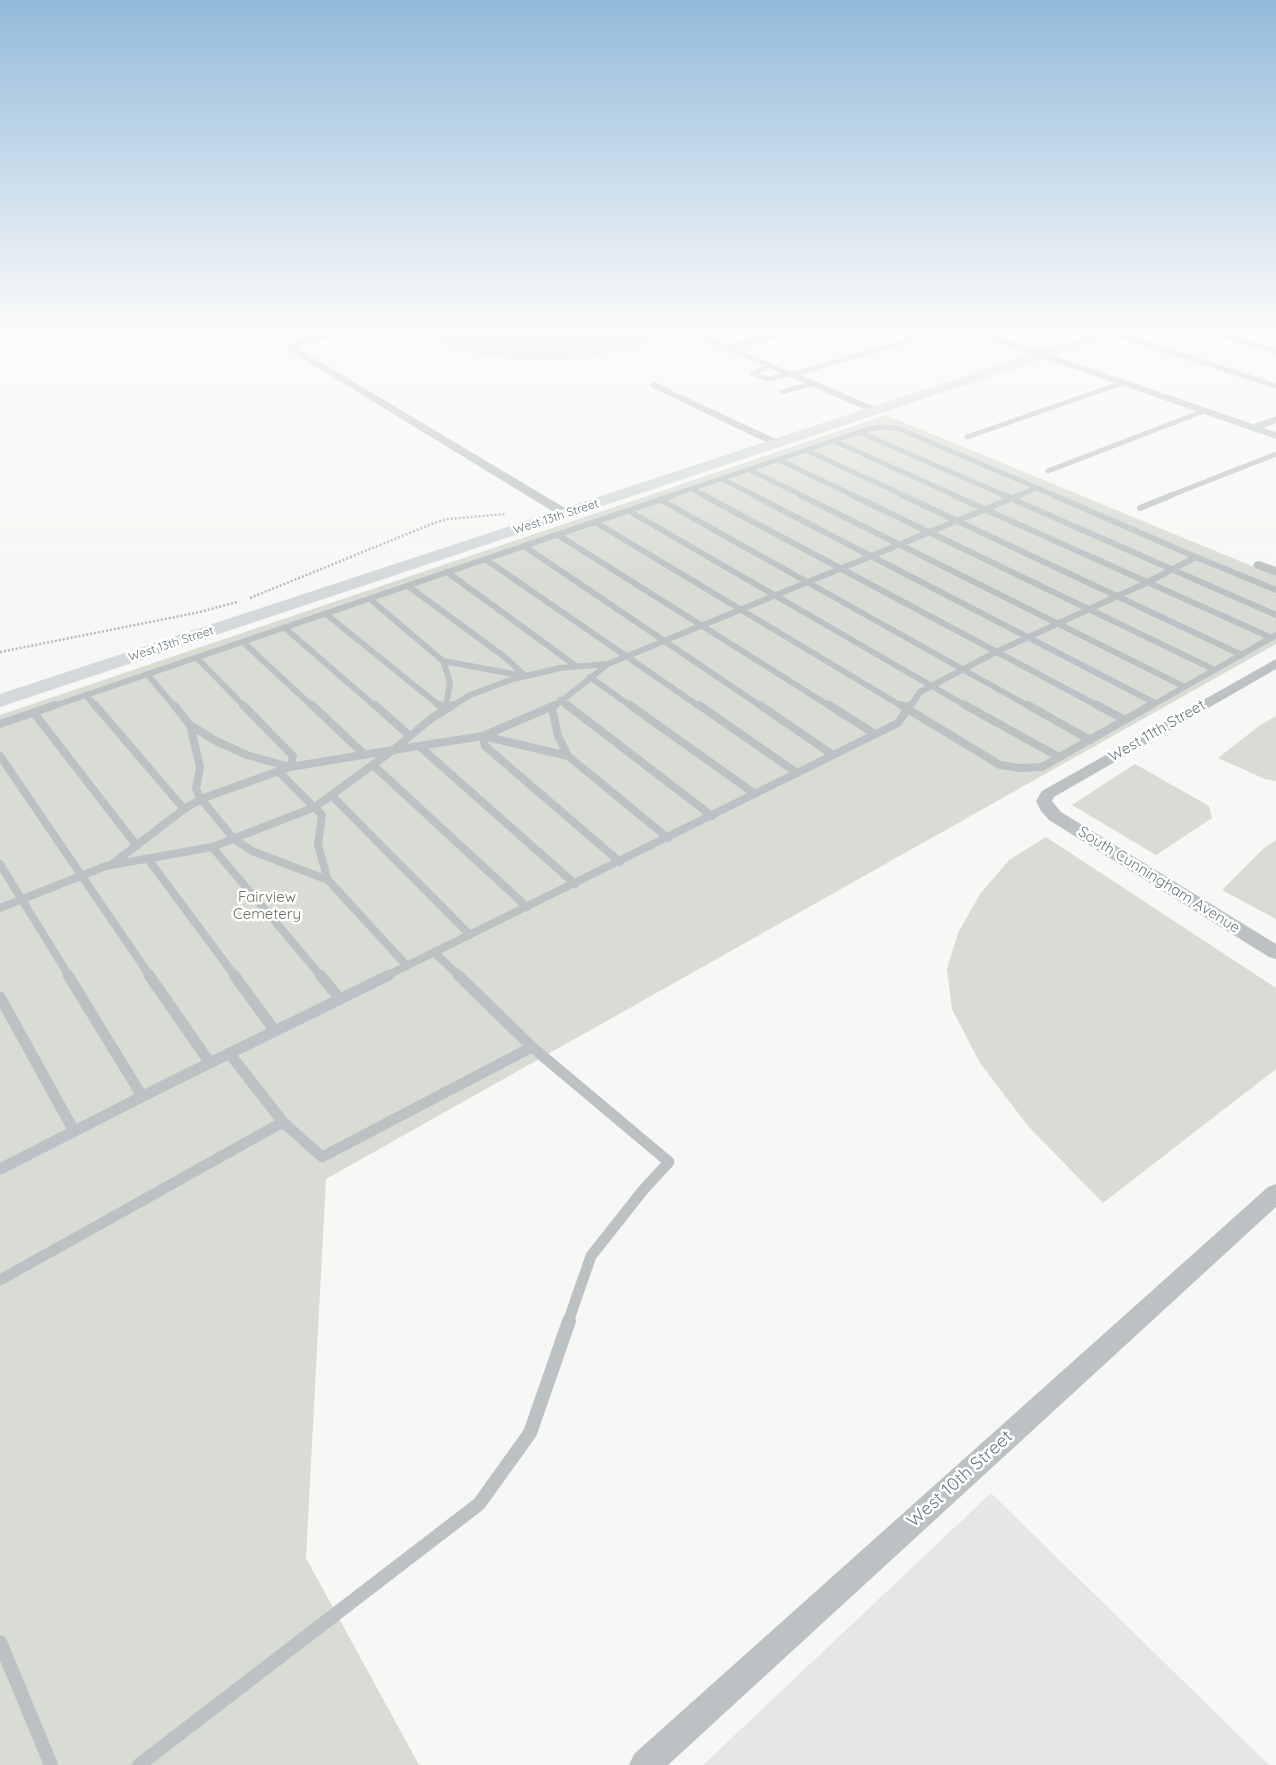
<!DOCTYPE html>
<style>
body{margin:0}
canvas{display:block;background:#f7f7f5}
</style>
<canvas width="1276" height="1765"></canvas>
<script>
const ctx = document.querySelector('canvas').getContext('2d');
ctx.lineJoin = 'round';
function paint(path, color) {
  ctx.fillStyle = color;
  ctx.fill(path, 'evenodd');
}
function shape(rows) {
  const path = new Path2D();
  for (const r of rows) {
    path.moveTo(r[0], r[1]);
    for (let i = 2; i < r.length; i += 2) path.lineTo(r[i], r[i + 1]);
  }
  return path;
}
function stroke(path, color, width, dash) {
  ctx.strokeStyle = color;
  ctx.lineWidth = width;
  ctx.lineCap = dash ? 'butt' : 'round';
  ctx.setLineDash(dash || []);
  ctx.stroke(path);
}
function write(font, color, halo, rows, align = 'center') {
  ctx.font = font + ' Quicksand,sans-serif';
  ctx.lineWidth = 5;
  ctx.setLineDash([]);
  ctx.textBaseline = 'middle';
  ctx.strokeStyle = halo;
  ctx.fillStyle = color;
  for (const [text, x, y, turn = 0] of rows) {
    ctx.save();
    ctx.translate(x, y);
    ctx.rotate((+turn || 0) * Math.PI / 180);
    ctx.textAlign = isNaN(turn) ? turn : align;
    if (halo) ctx.strokeText(text, 0, 0);
    ctx.fillText(text, 0, 0);
    ctx.restore();
  }
}
const built = shape([
 [991,1493,1269,1765,703,1765]
]);
const green = shape([
 [417,332,637,332,658,342,582,359,517,360,468,353],
 [886,415,1276,576,1276,644,326,1179,306,1558,419,1765,0,1765,0,715],
 [1276,716,1276,781,1265,779,1218,758,1259,726],
 [1135,764,1209,806,1212,818,1156,855,1072,805],
 [1046,837,1276,988,1276,1069,1103,1203,1028,1126,980,1063,952,1009,947,969,958,933,980,894,1009,860],
 [1276,840,1276,919,1222,890,1264,848]
]);
const path = shape([
 [250,598,434,523,448,519,506,514],
 [0,652,200,612,237,602]
]);
const laneFar4 = shape([
 [1110,332,1276,386],
 [728,348,790,332],
 [769,366,753,374,768,379,789,374],
 [782,392,811,384],
 [859,432,1006,496],
 [967,437,1122,383],
 [834,441,956,496],
 [806,450,905,496],
 [779,460,855,496],
 [750,470,803,496],
 [1048,471,1204,411],
 [722,479,756,496],
 [692,489,706,496],
 [670,496,869,429,883,427,897,428,1056,496],
 [1016,496,1037,488],
 [1169,496,1276,454]
]);
const laneFar3 = shape([
 [703,495,1100,707],
 [753,495,1155,703],
 [800,495,1185,687],
 [852,495,1215,670],
 [902,495,1242,655],
 [953,495,1272,638],
 [1003,495,1276,615],
 [661,500,1030,707],
 [1140,508,1172,495],
 [629,511,968,707],
 [595,522,903,707],
 [558,535,831,707],
 [524,546,762,707],
 [1196,557,1276,590],
 [485,559,700,707],
 [447,572,576,666],
 [408,586,506,658,525,676],
 [370,599,443,661,450,682,446,707],
 [326,614,441,707],
 [285,628,376,707],
 [243,642,313,707],
 [197,658,245,707],
 [443,661,519,675],
 [608,664,1020,495],
 [147,674,175,707],
 [590,677,632,707],
 [86,695,96,707],
 [560,700,569,707],
 [51,707,674,495],
 [451,707,470,695,513,679,560,668,608,664,554,707],
 [910,707,920,692,996,652,1146,583,1196,557,1053,495],
 [1149,707,1276,635]
]);
const laneFar2 = shape([
 [95,705,184,809],
 [174,705,190,725,200,767,196,789,201,799,234,839,252,851,328,880,407,966],
 [312,705,365,755],
 [375,705,410,736],
 [439,705,445,710,446,705],
 [453,705,432,718,393,750,483,736,555,705],
 [567,705,712,816],
 [630,705,755,794],
 [699,705,797,773],
 [760,705,833,755],
 [829,705,875,734],
 [901,705,1000,765,1020,768,1042,767,1151,705],
 [965,705,1059,757],
 [1028,705,1090,740],
 [1097,705,1125,720],
 [552,708,558,736,568,756],
 [34,713,137,846],
 [0,724,55,705],
 [190,725,216,741,247,755,290,767,293,756,243,705],
 [419,746,575,884],
 [0,756,150,976],
 [373,765,527,907],
 [278,771,322,815,318,845,328,880],
 [332,796,470,935],
 [212,847,321,976],
 [148,859,235,976],
 [620,862,485,746,483,736,568,756,668,838],
 [0,864,69,976],
 [0,908,106,866,212,847,315,807,393,750,290,767,201,799,184,809,111,865],
 [434,952,459,976],
 [386,976,898,723,910,705]
]);
const laneFar1 = shape([
 [68,975,142,1096],
 [149,975,210,1063],
 [234,975,275,1031],
 [320,975,340,999],
 [0,997,74,1131],
 [532,1047,669,1162,644,1189,591,1256,568,1322],
 [229,1053,283,1122,322,1157,532,1047,458,975],
 [0,1169,163,1086,389,975],
 [0,1280,283,1122]
]);
const lane = shape([
 [0,1642,51,1765],
 [139,1765,479,1504,530,1433,569,1321]
]);
const street = shape([
 [336,332,353,332,349,335,306,343,297,348,570,511,572,514,570,517,562,517,287,349,290,343,301,339,336,332],
 [685,332,696,332,791,372,932,332,945,332,800,375,880,409,880,413,876,414,685,332],
 [973,332,985,332,1253,424,1276,416,1276,423,1263,428,1276,432,1276,439,974,334,973,332],
 [1210,332,1223,332,1276,348,1276,354,1211,334,1210,332],
 [654,382,782,442,783,444,778,447,774,446,651,387,649,385,654,382],
 [1259,561,1276,567,1276,576,1255,568,1253,565,1255,562,1259,561],
 [1276,659,1276,669,1054,797,1052,801,1061,812,1276,944,1276,959,1269,957,1049,820,1041,811,1036,801,1042,791,1276,659],
 [1276,1184,1276,1207,668,1765,629,1765,634,1754,1268,1187,1276,1184]
]);
const secondary = shape([
 [1099,332,1117,332,1115,335,0,707,0,694,1099,332]
]);
const farStreetnames = [
 ["West 13th Street",556,517,-18],
 ["West 13th Street",171,644,-18]
];
const streetNames = [
 ["West 11th Street",1157,731,-30],
 ["South Cunningham Avenue",1159,880,32]
];
const parkNames = [
 ["Fairview",267,897],
 ["Cemetery",267,914]
];
const nearStreetnames = [
 ["West 10th Street",960,1479,-42]
];
paint(built, '#e5e7e5');
paint(green, '#d8dcd4');
stroke(path, '#b7bbbd', 2.5, [2, 2]);
stroke(laneFar4, '#bcc2c4', 5);
stroke(laneFar3, '#bcc2c4', 6);
stroke(laneFar2, '#bcc2c4', 8);
stroke(laneFar1, '#bcc2c4', 11);
stroke(lane, '#bcc2c4', 14);
paint(street, '#bcc2c4');
paint(secondary, '#d4d9db');
const sky = ctx.createLinearGradient(0, 0, 0, 579);
sky.addColorStop(0, '#93bada');
sky.addColorStop(0.57, '#fbfbfa');
sky.addColorStop(1, '#fbfbfa00');
ctx.fillStyle = sky;
ctx.fillRect(0, 0, 1276, 579);
write('12px', '#65777d', '#fff', farStreetnames);
write('15px', '#65777d', '#fff', streetNames);
write('15px', '#6a7663', '#fff', parkNames);
write('18px', '#65777d', '#fff', nearStreetnames);
</script>
